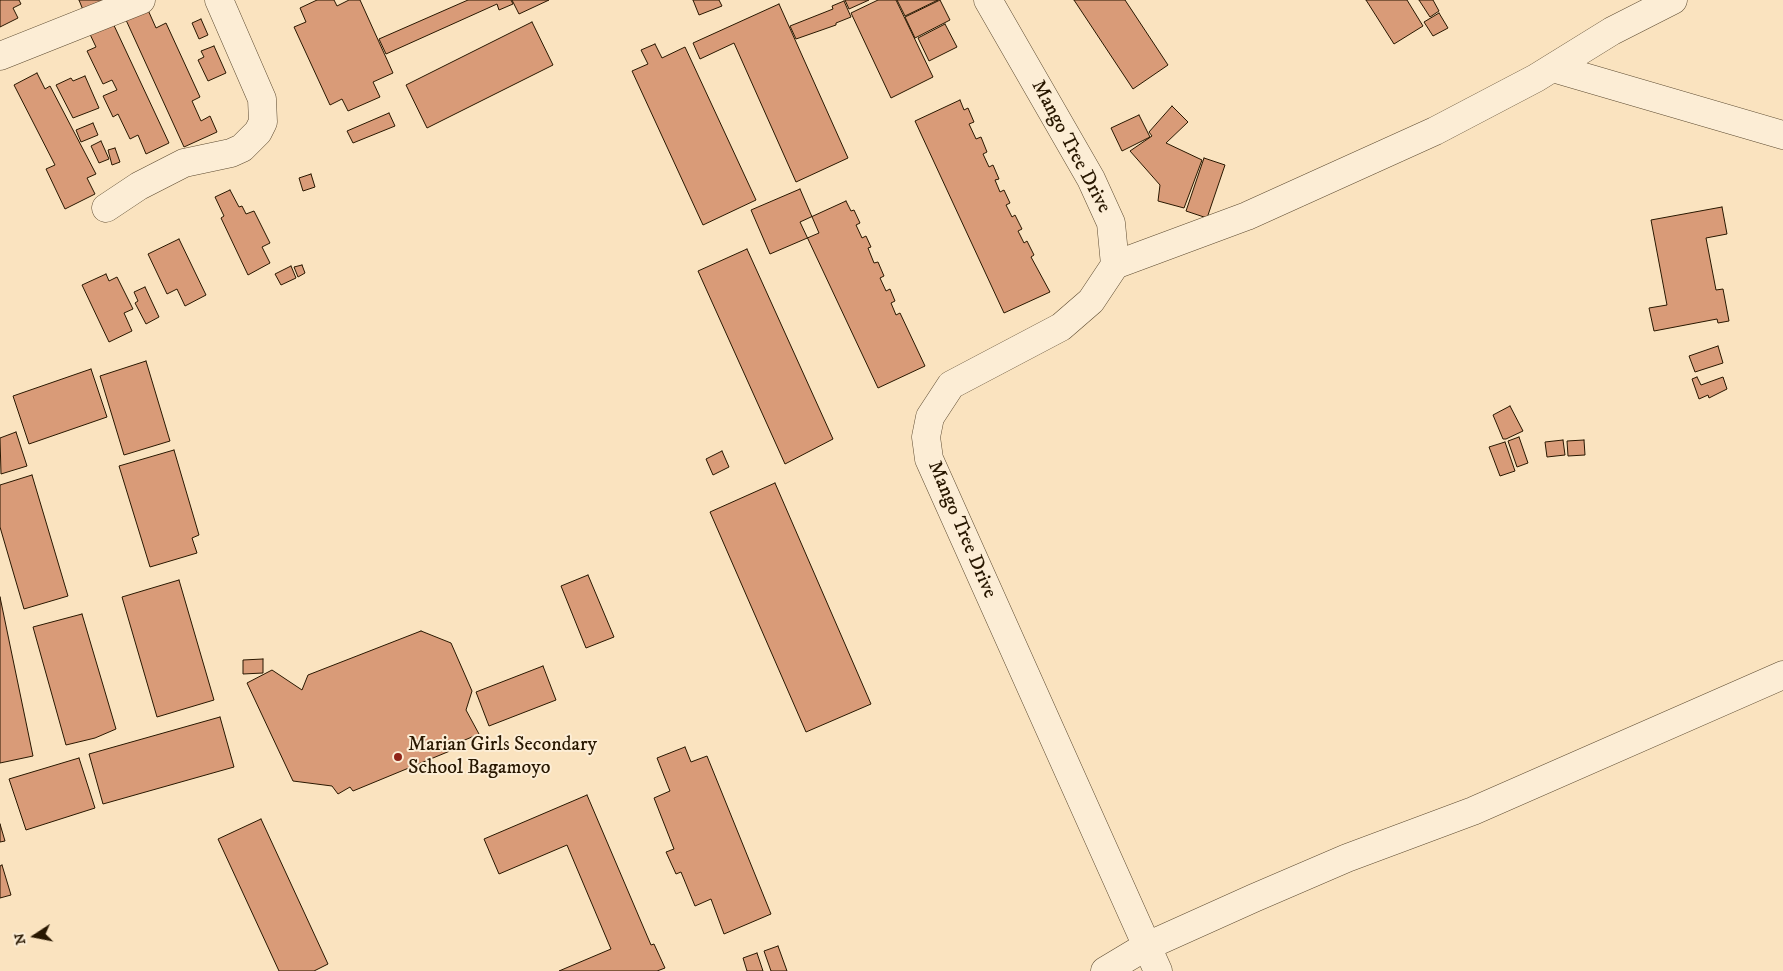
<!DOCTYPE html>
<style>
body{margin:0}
#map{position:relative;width:1783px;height:971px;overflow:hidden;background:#fae3bf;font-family:"IM FELL DW Pica",serif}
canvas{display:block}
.north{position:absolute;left:10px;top:911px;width:50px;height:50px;-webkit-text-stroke:4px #fcedd5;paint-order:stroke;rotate:259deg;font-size:14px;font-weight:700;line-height:20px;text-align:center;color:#281700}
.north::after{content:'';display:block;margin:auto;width:18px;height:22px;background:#281700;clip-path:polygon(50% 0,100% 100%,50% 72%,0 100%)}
</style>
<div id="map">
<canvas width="1783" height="971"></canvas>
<div class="north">N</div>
</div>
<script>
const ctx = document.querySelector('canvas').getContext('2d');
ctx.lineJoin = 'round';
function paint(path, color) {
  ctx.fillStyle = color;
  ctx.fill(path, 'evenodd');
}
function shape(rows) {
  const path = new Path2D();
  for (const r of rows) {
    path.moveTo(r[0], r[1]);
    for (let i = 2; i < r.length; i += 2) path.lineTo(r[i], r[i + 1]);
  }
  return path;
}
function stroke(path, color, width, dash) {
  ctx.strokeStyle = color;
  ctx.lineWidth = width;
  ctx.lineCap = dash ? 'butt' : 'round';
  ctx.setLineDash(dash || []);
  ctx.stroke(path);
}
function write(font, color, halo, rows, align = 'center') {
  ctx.font = font + ' "IM FELL DW Pica",serif';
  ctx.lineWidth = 4;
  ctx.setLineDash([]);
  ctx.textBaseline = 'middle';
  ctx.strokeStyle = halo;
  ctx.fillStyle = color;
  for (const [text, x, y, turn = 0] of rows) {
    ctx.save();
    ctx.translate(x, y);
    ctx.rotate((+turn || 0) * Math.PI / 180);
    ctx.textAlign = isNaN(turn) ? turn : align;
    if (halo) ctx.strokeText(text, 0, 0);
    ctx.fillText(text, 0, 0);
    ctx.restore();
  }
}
const building = shape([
 [0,0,19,0,21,4,13,8,18,18,0,27,0,0],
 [79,0,106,0,83,10,79,0],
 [317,0,334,0,337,6,349,0,360,0,393,73,373,82,380,97,348,111,342,99,330,105,294,27,306,22,300,8,317,0],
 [468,0,511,0,513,4,499,10,497,4,386,54,379,39,468,0],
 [512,0,549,0,519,14,512,0],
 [693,0,719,0,722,6,699,15,693,0],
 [845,0,869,0,849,9,845,0],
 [878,0,896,0,933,77,891,98,851,13,878,0],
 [897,0,938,0,905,16,897,0],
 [940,0,950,20,915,38,905,17,940,0],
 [1074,0,1125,0,1168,65,1133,89,1074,0],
 [1366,0,1407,0,1423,26,1394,44,1366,0],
 [1419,0,1433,0,1439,11,1430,17,1419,0],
 [844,1,851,17,836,23,836,25,796,39,790,26,833,9,832,6,844,1],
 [779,4,848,158,796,182,734,43,700,59,693,43,779,4],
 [148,10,156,28,166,23,200,97,192,101,201,121,210,116,217,132,184,147,126,20,148,10],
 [1439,13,1448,28,1433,36,1424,22,1439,13],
 [111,19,169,143,146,154,138,135,130,139,118,114,113,117,103,96,117,90,112,80,103,84,87,51,96,47,88,30,111,19],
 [201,19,208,35,199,39,192,23,201,19],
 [532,22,553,65,427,128,406,85,532,22],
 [945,24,957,47,929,61,918,38,945,24],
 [655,44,662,58,685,47,756,200,703,225,632,71,648,64,641,50,655,44],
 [214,46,226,73,208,81,198,60,204,57,201,51,214,46],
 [37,73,45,89,50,86,96,174,87,178,95,194,65,209,46,169,55,165,14,85,37,73],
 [85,76,99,108,73,118,56,85,71,78,73,81,85,76],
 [960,100,964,110,968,108,974,122,969,124,976,139,981,137,987,152,983,154,989,167,993,165,999,179,995,180,1000,192,1004,190,1010,203,1006,205,1012,217,1015,215,1022,229,1018,231,1024,243,1027,241,1034,255,1031,257,1050,292,1004,313,915,121,960,100],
 [1172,106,1188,122,1166,143,1202,160,1184,208,1158,201,1160,185,1130,151,1152,136,1149,132,1172,106],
 [389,113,395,126,353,143,347,131,389,113],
 [1139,115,1150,137,1122,151,1111,128,1139,115],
 [93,123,98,135,81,142,76,130,93,123],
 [101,141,109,159,99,163,91,146,101,141],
 [115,148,120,162,112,165,108,150,115,148],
 [1204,158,1225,165,1207,218,1186,211,1204,158],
 [311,174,315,187,303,191,299,178,311,174],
 [800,189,819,233,770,254,751,210,800,189],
 [230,190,239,207,242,206,246,214,254,211,270,243,262,247,270,263,248,275,221,218,224,216,215,197,230,190],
 [846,201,851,211,854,210,860,223,856,225,862,238,866,236,871,247,868,248,874,263,878,262,884,276,880,278,886,291,890,289,895,301,891,303,896,315,900,313,925,366,878,388,800,222,846,201],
 [1722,207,1727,234,1706,238,1716,290,1723,289,1729,321,1718,323,1717,319,1654,331,1649,308,1667,305,1651,220,1722,207],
 [179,239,206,295,185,306,177,289,167,294,148,254,179,239],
 [747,249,833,439,785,464,698,271,747,249],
 [302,265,305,273,298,277,294,267,302,265],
 [291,266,296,278,281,285,275,274,291,266],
 [106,274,109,281,117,277,133,309,124,313,132,331,109,342,82,285,106,274],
 [145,287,159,317,146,324,135,303,138,301,134,292,145,287],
 [1718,346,1723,363,1695,372,1689,356,1718,346],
 [146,361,170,441,124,455,100,376,146,361],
 [91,369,107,417,29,444,13,396,91,369],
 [1697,377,1701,385,1723,377,1727,389,1709,398,1708,395,1699,399,1692,379,1697,377],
 [1510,406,1523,431,1506,439,1503,439,1493,415,1510,406],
 [16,432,27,466,1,474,0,438,16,432],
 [1519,437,1528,463,1517,467,1508,441,1519,437],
 [1563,440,1565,455,1547,457,1545,442,1563,440],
 [1584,440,1585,455,1568,456,1567,441,1584,440],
 [1505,442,1515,471,1500,476,1489,447,1505,442],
 [174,450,199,535,192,538,197,553,150,567,119,466,174,450],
 [722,451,729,467,713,475,706,459,722,451],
 [32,475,68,596,24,609,0,527,0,485,32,475],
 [775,483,871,704,806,732,710,512,775,483],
 [588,575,614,637,586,648,561,586,588,575],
 [179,580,214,700,157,717,122,597,179,580],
 [0,597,33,756,0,763,0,597],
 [82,614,116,729,95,738,66,745,33,627,82,614],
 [421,631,451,643,472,691,466,710,479,734,460,742,462,746,353,791,350,787,338,794,332,786,293,781,247,683,272,670,302,690,308,675,421,631],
 [263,659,263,673,243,674,243,660,263,659],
 [543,666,556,700,489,726,476,692,543,666],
 [220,717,234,767,103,804,89,754,220,717],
 [685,747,691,762,707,756,771,914,724,934,711,899,695,906,681,872,676,874,666,852,674,849,654,798,670,791,657,758,685,747],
 [79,758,95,808,26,830,9,779,79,758],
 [587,795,651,945,654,944,665,968,657,971,559,971,611,949,567,845,499,874,484,839,587,795],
 [261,819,328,964,314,971,279,971,218,839,261,819],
 [0,824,5,841,0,842,0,824],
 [2,865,11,895,0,898,0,866,2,865],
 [778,946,787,971,771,971,764,951,778,946],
 [757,953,763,971,747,971,743,958,757,953]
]);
const minor = shape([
 [988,0,1091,179,1111,223,1115,265,1091,301,1061,327,951,385,930,417,926,437,929,459,1158,971],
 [0,56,141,0],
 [1553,68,1783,135],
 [106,208,139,186,184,163,231,153,242,148,258,132,263,122,262,99,219,0],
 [1115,265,1247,216,1435,131,1536,78,1612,31,1673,0],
 [1105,971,1145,947,1254,898,1347,858,1473,811,1783,675]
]);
const markers = [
 [398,757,5,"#8f2418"]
];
const streetNames = [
 ["Mango Tree Drive",1070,147,62],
 ["Mango Tree Drive",961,530,67]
];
const poiNames = [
 ["Marian Girls Secondary",408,746],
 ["School Bagamoyo",408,769]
];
paint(building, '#d99b78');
stroke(building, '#281700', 1);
stroke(minor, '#5c4a30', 29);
stroke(minor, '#fcedd5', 28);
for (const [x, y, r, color] of markers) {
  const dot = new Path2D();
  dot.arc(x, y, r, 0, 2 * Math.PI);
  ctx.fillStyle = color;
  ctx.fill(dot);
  stroke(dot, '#fcedd5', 2);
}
write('20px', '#281700', '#fcedd5', streetNames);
write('20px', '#281700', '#fcedd5', poiNames, 'left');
</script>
